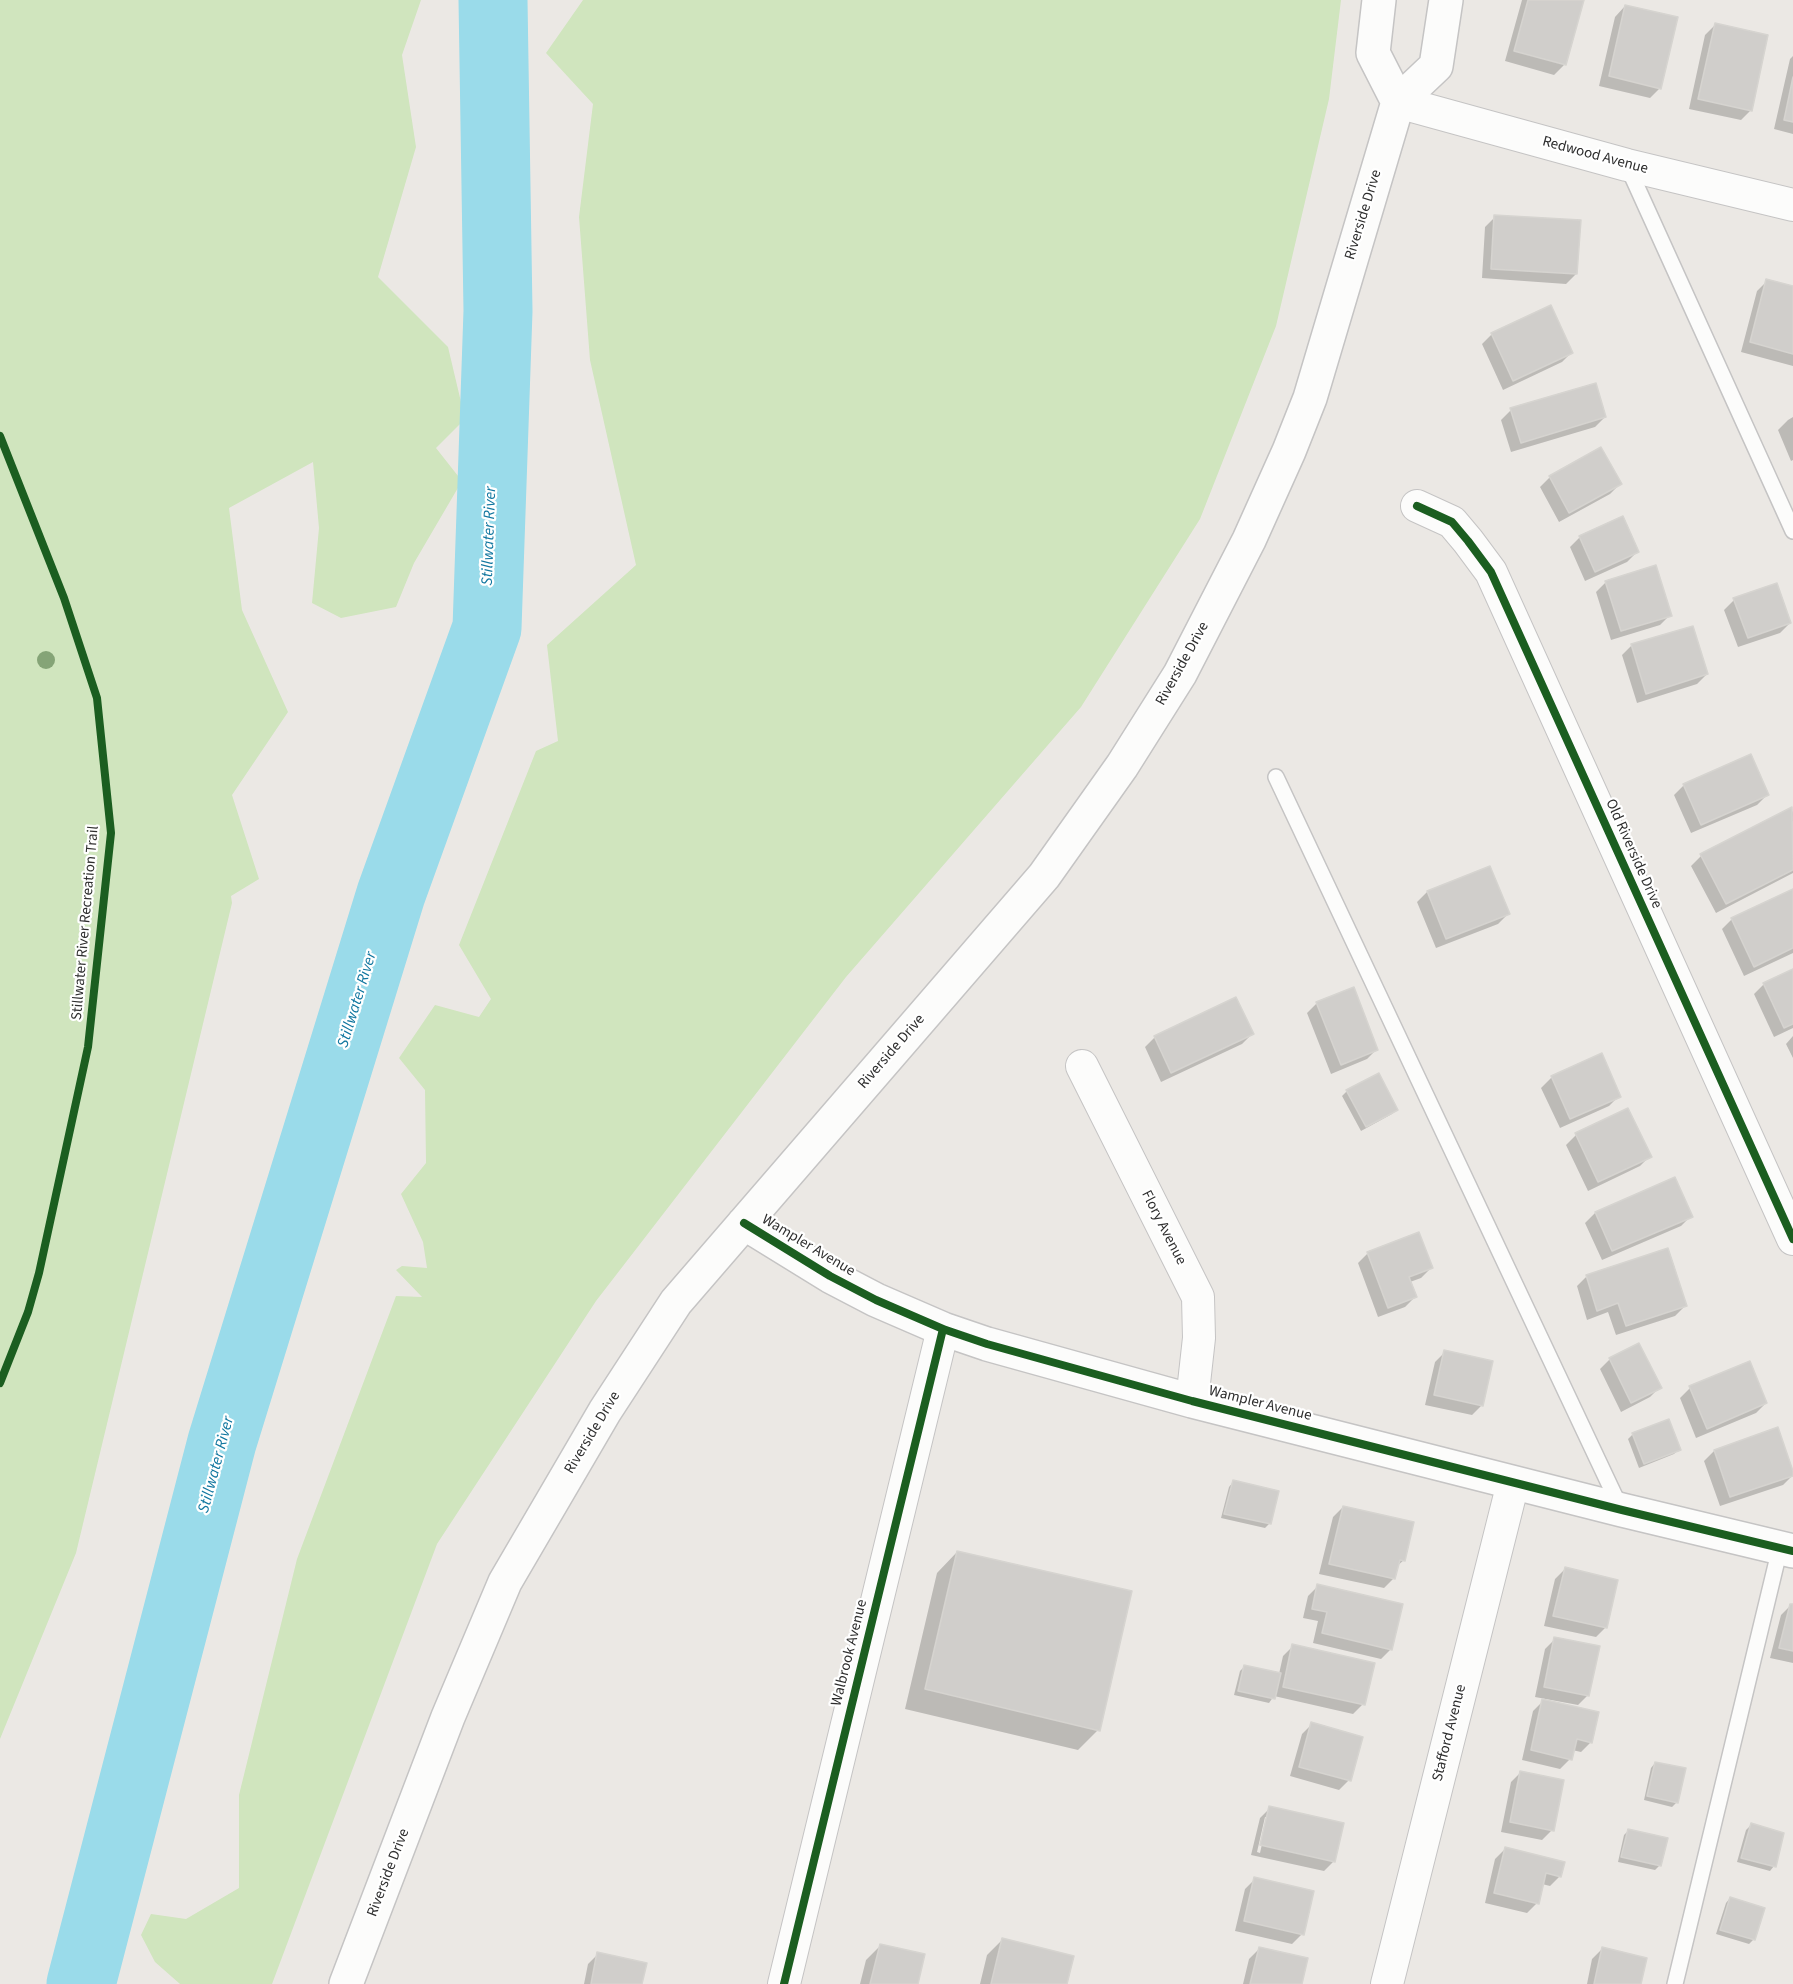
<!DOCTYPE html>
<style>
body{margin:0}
canvas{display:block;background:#ebe8e4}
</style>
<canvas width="1793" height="1984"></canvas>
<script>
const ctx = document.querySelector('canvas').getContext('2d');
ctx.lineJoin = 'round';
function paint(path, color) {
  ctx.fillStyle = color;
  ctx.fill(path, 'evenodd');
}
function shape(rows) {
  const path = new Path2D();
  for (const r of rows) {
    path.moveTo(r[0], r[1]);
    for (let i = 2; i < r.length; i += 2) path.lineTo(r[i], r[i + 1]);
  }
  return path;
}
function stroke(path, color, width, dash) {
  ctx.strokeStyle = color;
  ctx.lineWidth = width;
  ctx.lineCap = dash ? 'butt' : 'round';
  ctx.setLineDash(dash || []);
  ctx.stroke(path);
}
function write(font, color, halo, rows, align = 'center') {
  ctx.font = font + ' "Source Sans 3",sans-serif';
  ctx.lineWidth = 4.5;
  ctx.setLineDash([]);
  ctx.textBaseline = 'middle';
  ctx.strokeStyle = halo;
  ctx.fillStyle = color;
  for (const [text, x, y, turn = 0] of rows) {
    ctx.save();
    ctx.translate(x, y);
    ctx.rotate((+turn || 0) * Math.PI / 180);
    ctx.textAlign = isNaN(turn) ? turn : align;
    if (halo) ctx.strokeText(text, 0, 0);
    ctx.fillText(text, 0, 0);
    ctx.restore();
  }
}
const green = shape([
 [0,0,421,0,402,55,416,147,378,277,448,347,465,419,436,448,462,481,414,563,396,607,341,618,312,603,319,528,313,462,229,508,242,610,288,712,232,795,259,879,231,896,232,903,76,1553,0,1739],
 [583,0,1341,0,1329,99,1276,326,1200,519,1081,707,846,977,596,1301,437,1544,272,1984,180,1984,155,1962,141,1935,151,1914,186,1919,239,1888,239,1795,297,1559,396,1296,422,1297,396,1270,402,1266,427,1268,423,1242,401,1194,426,1163,425,1090,399,1058,435,1005,479,1017,491,999,459,945,536,751,558,741,547,645,636,565,590,360,579,217,593,104,546,53]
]);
const shadow = shape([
 [1522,0,1582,0,1564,65,1554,75,1505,61],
 [1625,6,1660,88,1650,98,1599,86,1615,17],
 [1715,25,1751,110,1741,120,1689,109,1705,35],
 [1793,56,1793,134,1774,129,1790,59],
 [1495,217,1576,274,1566,284,1482,278,1485,227],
 [1767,281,1793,287,1793,366,1741,352,1757,291],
 [1492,334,1572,352,1562,362,1503,390,1482,344],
 [1511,410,1605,417,1595,427,1511,452,1501,420],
 [1793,417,1793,460,1791,461,1778,430,1788,420],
 [1601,449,1620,484,1610,494,1559,522,1540,487,1550,477],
 [1622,518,1637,552,1627,562,1585,581,1570,547,1580,537],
 [1606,582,1670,615,1660,625,1611,640,1596,592],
 [1734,600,1790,623,1780,633,1738,647,1724,610],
 [1632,645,1707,674,1697,684,1637,703,1622,655],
 [1684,785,1767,795,1757,805,1691,833,1674,795],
 [1791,809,1793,813,1793,873,1716,913,1691,866,1701,856],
 [1490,868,1508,914,1498,924,1436,948,1417,902,1427,892],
 [1793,891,1793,953,1744,976,1722,929,1732,919],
 [1793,971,1793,1028,1774,1037,1754,994,1764,984],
 [1317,1003,1377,1049,1367,1059,1331,1074,1307,1013],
 [1252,1034,1242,1044,1161,1082,1145,1047,1155,1037],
 [1793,1036,1793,1058,1786,1044],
 [1601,1055,1619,1096,1609,1106,1560,1128,1541,1088,1551,1078],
 [1347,1091,1396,1109,1392,1114,1361,1131,1342,1096],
 [1628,1110,1650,1156,1640,1166,1588,1191,1566,1145,1576,1135],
 [1675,1179,1691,1216,1681,1226,1602,1260,1585,1223,1595,1213],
 [1368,1253,1431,1268,1421,1278,1410,1282,1415,1297,1405,1307,1378,1317,1358,1263],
 [1587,1276,1685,1306,1675,1316,1616,1335,1608,1312,1587,1320,1577,1286],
 [1445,1352,1482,1405,1472,1415,1425,1405,1435,1362],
 [1610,1359,1660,1387,1650,1397,1621,1412,1600,1369],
 [1749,1363,1766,1403,1756,1413,1696,1438,1680,1398,1690,1388],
 [1633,1434,1679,1449,1674,1454,1639,1468,1628,1439],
 [1714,1451,1793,1475,1783,1485,1720,1506,1704,1461],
 [1233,1482,1277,1492,1269,1524,1265,1528,1221,1518,1229,1487],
 [1343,1507,1404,1560,1396,1567,1394,1578,1384,1588,1319,1574,1333,1517],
 [957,1552,1098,1730,1078,1750,905,1709,937,1573],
 [1565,1569,1606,1627,1596,1637,1544,1626,1555,1579],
 [1318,1586,1391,1649,1381,1659,1313,1643,1318,1621,1303,1618,1308,1596],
 [1791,1605,1793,1606,1793,1663,1770,1658,1781,1615],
 [1555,1639,1588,1695,1578,1705,1535,1697,1545,1649],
 [1293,1646,1363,1704,1353,1714,1274,1696,1269,1703,1234,1695,1240,1671,1244,1667,1279,1674,1283,1656],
 [1543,1701,1591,1742,1581,1752,1572,1750,1570,1759,1560,1769,1522,1760,1533,1711],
 [1312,1724,1349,1780,1339,1790,1290,1776,1302,1734],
 [1655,1763,1677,1802,1672,1807,1644,1800,1651,1768],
 [1521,1772,1552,1830,1542,1840,1501,1832,1511,1782],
 [1270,1808,1334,1861,1324,1871,1251,1855,1260,1818],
 [1265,1817,1268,1817,1260,1853,1257,1852],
 [1751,1825,1774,1866,1770,1871,1737,1862,1746,1830],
 [1628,1831,1660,1865,1655,1870,1618,1862,1624,1835],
 [1505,1849,1560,1876,1550,1886,1542,1884,1537,1903,1527,1913,1485,1903,1495,1859],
 [1255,1879,1302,1934,1292,1944,1235,1931,1245,1889],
 [1730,1898,1754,1939,1749,1944,1716,1934,1726,1903],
 [1002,1940,1065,1984,980,1984,987,1955],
 [881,1945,916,1984,860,1984,866,1960],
 [1259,1949,1300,1984,1243,1984,1249,1959],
 [1602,1949,1639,1984,1587,1984,1592,1959],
 [598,1954,641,1984,584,1984,588,1964]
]);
const river = shape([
 [81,1984,222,1442,391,894,487,628,498,311,493,0]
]);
const building = shape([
 [1528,0,1584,0,1566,65,1514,51,1528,0],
 [1625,5,1678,17,1661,89,1609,76,1625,5],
 [1715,23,1768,35,1752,111,1698,99,1715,23],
 [1793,77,1793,122,1784,120,1793,77],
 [1494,215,1581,220,1577,274,1491,269,1494,215],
 [1766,279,1793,286,1793,354,1750,342,1766,279],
 [1551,305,1573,353,1513,381,1491,333,1551,305],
 [1596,383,1606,417,1521,443,1510,408,1596,383],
 [1601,447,1622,484,1569,513,1549,476,1601,447],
 [1623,516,1639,552,1595,572,1579,536,1623,516],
 [1656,565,1672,616,1621,631,1605,581,1656,565],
 [1777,583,1791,623,1748,638,1733,598,1777,583],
 [1693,626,1708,674,1646,694,1631,644,1693,626],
 [1751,754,1769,795,1701,825,1683,784,1751,754],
 [1792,807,1793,870,1726,904,1700,854,1792,807],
 [1490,866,1510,914,1446,939,1427,891,1490,866],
 [1793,889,1793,948,1754,967,1731,918,1793,889],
 [1793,969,1793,1024,1784,1028,1763,983,1793,969],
 [1354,987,1378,1050,1341,1065,1316,1002,1354,987],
 [1236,997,1254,1034,1171,1073,1154,1036,1236,997],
 [1602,1053,1621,1097,1570,1119,1551,1076,1602,1053],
 [1379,1073,1398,1110,1366,1127,1346,1090,1379,1073],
 [1628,1108,1652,1157,1598,1182,1575,1133,1628,1108],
 [1675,1177,1693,1217,1612,1251,1595,1212,1675,1177],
 [1419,1232,1433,1268,1409,1277,1417,1297,1388,1308,1367,1252,1419,1232],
 [1668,1248,1687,1306,1626,1326,1618,1303,1597,1311,1586,1275,1668,1248],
 [1639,1343,1662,1388,1631,1403,1609,1358,1639,1343],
 [1444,1350,1493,1361,1483,1406,1434,1395,1444,1350],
 [1750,1361,1767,1403,1707,1429,1689,1386,1750,1361],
 [1669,1419,1681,1450,1644,1464,1632,1433,1669,1419],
 [1778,1427,1793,1471,1793,1476,1730,1497,1714,1450,1778,1427],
 [1233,1480,1279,1491,1271,1524,1224,1514,1233,1480],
 [1343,1506,1414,1522,1405,1561,1400,1560,1395,1579,1329,1564,1343,1506],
 [957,1551,1132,1591,1100,1731,925,1689,957,1551],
 [1565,1567,1618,1580,1607,1628,1553,1616,1565,1567],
 [1317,1584,1403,1604,1392,1650,1322,1633,1327,1612,1312,1609,1317,1584],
 [1790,1604,1793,1604,1793,1651,1779,1648,1790,1604],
 [1554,1637,1600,1646,1589,1696,1544,1687,1554,1637],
 [1292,1644,1375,1663,1365,1705,1283,1687,1292,1644],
 [1244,1665,1281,1673,1275,1699,1238,1691,1244,1665],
 [1542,1699,1599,1712,1592,1743,1577,1739,1572,1760,1531,1750,1542,1699],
 [1311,1722,1363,1737,1351,1781,1299,1767,1311,1722],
 [1655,1762,1686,1768,1678,1803,1647,1796,1655,1762],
 [1520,1771,1564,1780,1554,1831,1510,1822,1520,1771],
 [1269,1806,1344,1823,1335,1862,1260,1845,1269,1806],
 [1751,1823,1784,1833,1776,1867,1741,1858,1751,1823],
 [1628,1829,1668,1838,1661,1866,1621,1857,1628,1829],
 [1505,1847,1565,1862,1561,1877,1546,1873,1539,1904,1494,1893,1505,1847],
 [1254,1877,1314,1891,1304,1935,1244,1921,1254,1877],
 [1730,1897,1765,1908,1755,1940,1720,1930,1730,1897],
 [1002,1938,1074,1956,1067,1984,991,1984,1002,1938],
 [880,1944,925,1954,918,1984,870,1984,880,1944],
 [1259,1947,1308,1958,1302,1984,1250,1984,1259,1947],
 [1602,1947,1647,1958,1641,1984,1594,1984,1602,1947],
 [597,1952,647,1963,642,1984,591,1984,597,1952]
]);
const lane = shape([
 [1627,165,1793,531],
 [1276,777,1620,1507],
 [1675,1984,1780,1548]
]);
const street = shape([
 [1398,102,1627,165,1793,205],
 [1417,506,1452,522,1468,541,1491,572,1793,1239],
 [1082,1066,1198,1297,1199,1338,1192,1401],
 [784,1984,943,1329],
 [1387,1984,1513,1483]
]);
const secondary = shape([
 [1379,0,1373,53,1398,102],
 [744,1223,830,1276,876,1300,943,1329,987,1344,1192,1401,1622,1510,1793,1551],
 [346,1984,448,1717,505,1582,605,1411,676,1302,1044,876,1122,766,1180,674,1249,540,1289,451,1310,398,1398,102,1436,66,1446,0]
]);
const cycleway = shape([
 [0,436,64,598,97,698,111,833,88,1047,39,1273,28,1312,0,1383],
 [1417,506,1452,522,1468,541,1491,572,1793,1239],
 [744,1223,830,1276,876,1300,943,1329,987,1344,1192,1401,1622,1510,1793,1551],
 [784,1984,943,1329]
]);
const trees = [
 [46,660]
];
const streetNames = [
 ["Redwood Avenue",1595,156,15],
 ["Riverside Drive",1364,215,-73],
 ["Riverside Drive",1183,664,-61],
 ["Old Riverside Drive",1633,854,66],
 ["Stillwater River Recreation Trail",86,923,-85],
 ["Riverside Drive",892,1052,-49],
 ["Flory Avenue",1163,1228,63],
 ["Wampler Avenue",808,1246,31],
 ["Wampler Avenue",1260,1404,14],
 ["Riverside Drive",593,1433,-59],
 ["Walbrook Avenue",850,1653,-76],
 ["Stafford Avenue",1450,1733,-76],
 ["Riverside Drive",389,1873,-69]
];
const waterNames = [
 ["Stillwater River",490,536,-88],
 ["Stillwater River",358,1000,-73],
 ["Stillwater River",217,1465,-75]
];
paint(green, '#d0e5be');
paint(shadow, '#0003');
stroke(river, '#9adbea', 69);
paint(building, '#d0cecb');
stroke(building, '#d6d4d0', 1.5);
stroke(lane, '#c5c4c4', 18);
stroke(street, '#c5c4c4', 34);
stroke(secondary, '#c5c4c4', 36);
stroke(lane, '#fcfcfb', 15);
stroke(street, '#fcfcfb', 32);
stroke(secondary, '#fcfcfb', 33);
stroke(cycleway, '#1b5e20', 8);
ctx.fillStyle = '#85a477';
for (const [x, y] of trees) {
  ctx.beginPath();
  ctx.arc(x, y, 9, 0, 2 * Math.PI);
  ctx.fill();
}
write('15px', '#2e2e2e', '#fff', streetNames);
write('italic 16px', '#10769f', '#fff', waterNames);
</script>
